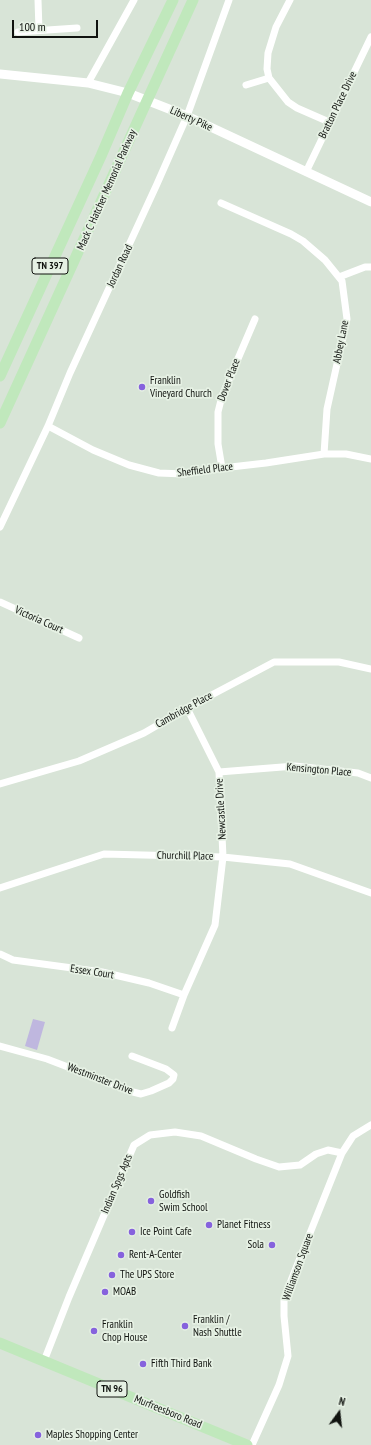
<!DOCTYPE html>
<style>
body{margin:0}
#map{position:relative;width:371px;height:1445px;overflow:hidden;background:#d8e4d7;font-family:"PT Sans Narrow",sans-serif}
canvas{display:block}
.north{position:absolute;left:319px;top:1393px;width:40px;height:40px;-webkit-text-stroke:3px #e6f1e4;paint-order:stroke;rotate:15deg;font-size:11px;font-weight:700;line-height:16px;text-align:center;color:#10130f}
.north::after{content:'';display:block;margin:auto;width:14px;height:18px;background:#10130f;clip-path:polygon(50% 0,100% 100%,50% 72%,0 100%)}
.scale{position:absolute;left:12px;top:20px;width:86px;height:18px;box-sizing:border-box;border:2px solid #10130f;border-top:0;padding-left:5px;font-size:12px;line-height:14px;white-space:nowrap;color:#10130f;-webkit-text-stroke:3px #e6f1e4;paint-order:stroke}
</style>
<div id="map">
<canvas width="371" height="1445"></canvas>
<div class="north">N</div>
<div class="scale">100 m</div>
</div>
<script>
const ctx = document.querySelector('canvas').getContext('2d');
ctx.lineJoin = 'round';
function paint(path, color) {
  ctx.fillStyle = color;
  ctx.fill(path, 'evenodd');
}
function shape(rows) {
  const path = new Path2D();
  for (const r of rows) {
    path.moveTo(r[0], r[1]);
    for (let i = 2; i < r.length; i += 2) path.lineTo(r[i], r[i + 1]);
  }
  return path;
}
function stroke(path, color, width, dash) {
  ctx.strokeStyle = color;
  ctx.lineWidth = width;
  ctx.lineCap = dash ? 'butt' : 'round';
  ctx.setLineDash(dash || []);
  ctx.stroke(path);
}
function write(font, color, halo, rows, align = 'center') {
  ctx.font = font + ' "PT Sans Narrow",sans-serif';
  ctx.lineWidth = 3.5;
  ctx.setLineDash([]);
  ctx.textBaseline = 'middle';
  ctx.strokeStyle = halo;
  ctx.fillStyle = color;
  for (const [text, x, y, turn = 0] of rows) {
    ctx.save();
    ctx.translate(x, y);
    ctx.rotate((+turn || 0) * Math.PI / 180);
    ctx.textAlign = isNaN(turn) ? turn : align;
    if (halo) ctx.strokeText(text, 0, 0);
    ctx.fillText(text, 0, 0);
    ctx.restore();
  }
}
const green = shape([
 [33,1019,45,1022,37,1050,25,1046]
]);
const minor = shape([
 [38,0,39,30],
 [290,0,276,27,268,53,267,69,269,78,288,102,297,108,329,122],
 [18,32,77,28],
 [88,83,134,0],
 [246,85,269,78],
 [306,172,371,37],
 [221,203,291,234,303,241,325,260,342,281,347,319,327,409,324,454],
 [339,277,365,267,371,267],
 [48,426,93,450,129,465,159,473,184,474,222,468,266,463,324,454,346,454,371,459],
 [222,468,218,444,218,412,222,396,255,319],
 [0,527,48,426,70,373,157,184,187,116,229,0],
 [0,602,79,638],
 [219,772,295,766,358,773,371,778],
 [0,784,79,761,144,733,187,708,274,662,339,662,371,669],
 [0,888,104,854,223,857,290,864,371,893],
 [0,954,13,960,102,972,149,983,184,995],
 [172,1028,184,995,215,925,223,857,219,772,187,708],
 [0,1046,47,1059,133,1092,141,1094,151,1091,169,1083,173,1079,174,1075,166,1069,132,1056],
 [44,1361,69,1297,134,1145,150,1135,175,1132,201,1136,256,1159,279,1167,300,1165,316,1154,328,1150,342,1153],
 [252,1445,279,1385,288,1356,284,1316,284,1301,292,1278,342,1153,353,1136,371,1125]
]);
const tertiary = shape([
 [0,74,88,83,128,93,187,116,371,202]
]);
const trunk = shape([
 [0,376,101,156,128,93,173,0],
 [0,423,193,0],
 [0,1343,247,1445]
]);
const markers = [
 [142,387,4,"#8662dd"],
 [151,1201,4,"#8662dd"],
 [209,1225,4,"#8662dd"],
 [132,1232,4,"#8662dd"],
 [272,1245,4,"#8662dd"],
 [121,1255,4,"#8662dd"],
 [112,1275,4,"#8662dd"],
 [105,1292,4,"#8662dd"],
 [185,1326,4,"#8662dd"],
 [94,1331,4,"#8662dd"],
 [143,1364,4,"#8662dd"],
 [38,1435,4,"#8662dd"]
];
const shields = [
 [50,266,36],
 [112,1389,30]
];
const shieldNames = [
 ["TN 397",50,266],
 ["TN 96",112,1389]
];
const streetNames = [
 ["Bratton Place Drive",338,105,-64],
 ["Liberty Pike",191,119,24],
 ["Mack C Hatcher Memorial Parkway",107,190,-66],
 ["Jordan Road",120,266,-65],
 ["Abbey Lane",341,342,-79],
 ["Dover Place",229,380,-69],
 ["Sheffield Place",205,470,-7],
 ["Victoria Court",39,620,24],
 ["Cambridge Place",184,710,-29],
 ["Kensington Place",319,770,5],
 ["Newcastle Drive",221,809,-93],
 ["Churchill Place",185,856,1],
 ["Essex Court",92,972,9],
 ["Westminster Drive",100,1079,21],
 ["Indian Spgs Apts",117,1184,-67],
 ["Williamson Square",298,1267,-70],
 ["Murfreesboro Road",168,1412,22]
];
const poiNames = [
 ["Franklin",150,381],
 ["Vineyard Church",150,394],
 ["Goldfish",159,1195],
 ["Swim School",159,1208],
 ["Planet Fitness",217,1225],
 ["Ice Point Cafe",140,1232],
 ["Sola",264,1245,"right"],
 ["Rent-A-Center",129,1255],
 ["The UPS Store",120,1275],
 ["MOAB",113,1292],
 ["Franklin /",193,1320],
 ["Nash Shuttle",193,1333],
 ["Franklin",102,1325],
 ["Chop House",102,1338],
 ["Fifth Third Bank",151,1364],
 ["Maples Shopping Center",46,1435]
];
paint(green, '#bfb7df');
stroke(minor, '#fff', 7);
stroke(tertiary, '#fff', 9);
stroke(trunk, '#c0e8bc', 11);
for (const [x, y, r, color] of markers) {
  const dot = new Path2D();
  dot.arc(x, y, r, 0, 2 * Math.PI);
  ctx.fillStyle = color;
  ctx.fill(dot);
  stroke(dot, '#e6f1e4', 1.5);
}
for (const [x, y, w] of shields) {
  const box = new Path2D();
  box.roundRect(x - w / 2, y - 8, w, 16, 3);
  ctx.fillStyle = '#e6f1e4';
  ctx.fill(box);
  stroke(box, '#10130f', 1);
}
write('bold 10px', '#10130f', null, shieldNames);
write('11px', '#10130f', '#e6f1e4', streetNames);
write('11px', '#10130f', '#e6f1e4', poiNames, 'left');
</script>
